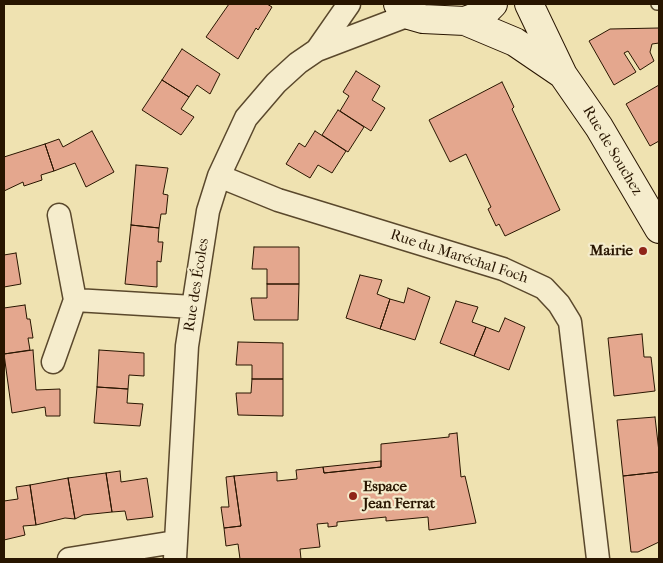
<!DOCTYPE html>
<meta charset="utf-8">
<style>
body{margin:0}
#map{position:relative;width:663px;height:563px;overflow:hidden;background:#efe2b1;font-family:"IM FELL French Canon",serif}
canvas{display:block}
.frame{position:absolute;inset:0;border:5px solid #281500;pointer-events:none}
</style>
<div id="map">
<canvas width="663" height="563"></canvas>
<div class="frame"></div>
</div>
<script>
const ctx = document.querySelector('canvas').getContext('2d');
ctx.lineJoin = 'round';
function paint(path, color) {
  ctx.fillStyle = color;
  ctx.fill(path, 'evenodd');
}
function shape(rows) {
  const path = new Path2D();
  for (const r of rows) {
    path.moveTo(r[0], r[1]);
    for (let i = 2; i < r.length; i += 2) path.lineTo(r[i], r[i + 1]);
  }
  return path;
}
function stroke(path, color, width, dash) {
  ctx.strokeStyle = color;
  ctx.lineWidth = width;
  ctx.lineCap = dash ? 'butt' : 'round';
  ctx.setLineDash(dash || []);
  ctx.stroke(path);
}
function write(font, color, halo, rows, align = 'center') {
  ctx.font = font + ' "IM FELL French Canon",serif';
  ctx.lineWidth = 4.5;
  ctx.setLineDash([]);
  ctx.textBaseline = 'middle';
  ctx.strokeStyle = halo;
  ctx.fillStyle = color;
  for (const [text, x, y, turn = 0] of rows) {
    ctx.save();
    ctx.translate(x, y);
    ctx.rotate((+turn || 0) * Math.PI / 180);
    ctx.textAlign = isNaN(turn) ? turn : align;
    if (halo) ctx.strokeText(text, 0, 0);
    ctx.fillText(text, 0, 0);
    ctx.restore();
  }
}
const building = shape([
 [229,4,267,4,272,7,258,30,256,28,238,59,206,37,229,4],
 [659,28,659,43,652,44,650,52,654,61,640,70,628,51,624,53,636,72,614,85,589,41,610,29,659,28],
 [182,49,220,74,210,94,197,85,189,97,162,80,182,49],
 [356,71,380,86,372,100,385,108,371,131,340,111,349,96,343,92,356,71],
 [162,80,189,97,181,109,194,117,181,135,142,110,162,80],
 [502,82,514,107,512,109,560,210,505,236,499,224,496,226,488,209,491,207,466,154,450,162,429,120,502,82],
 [659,85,659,141,650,146,626,104,659,85],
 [338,110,364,127,348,152,322,135,338,110],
 [92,131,114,172,86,187,75,163,54,171,45,144,59,139,63,147,92,131],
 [315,131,346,151,332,173,318,165,310,178,286,164,299,143,305,147,315,131],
 [45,144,54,171,41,175,42,180,24,186,23,182,4,191,4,157,45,144],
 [136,165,168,168,163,194,168,195,166,214,161,214,159,228,131,225,136,165],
 [131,225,159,228,158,242,163,242,161,262,157,261,157,287,125,284,131,225],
 [254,247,299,247,299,284,267,284,267,269,252,269,254,247],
 [16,253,21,284,4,287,4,255,16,253],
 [360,275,382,280,377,294,390,299,380,329,346,318,360,275],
 [267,284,299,284,298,320,254,320,251,298,267,298,267,284],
 [408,288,430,297,415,340,380,329,390,299,404,303,408,288],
 [456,301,478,307,472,322,486,327,474,356,440,343,456,301],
 [25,305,27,319,30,319,33,338,28,338,30,350,4,354,4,308,25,305],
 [505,318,525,327,509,370,474,356,486,327,499,332,505,318],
 [642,334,644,357,651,357,655,391,614,396,608,338,642,334],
 [238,342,283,343,283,379,252,379,252,365,236,365,238,342],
 [33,350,36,390,60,389,60,416,46,416,45,407,12,413,4,354,33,350],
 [99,350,144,353,144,376,129,375,128,389,97,387,99,350],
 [252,379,283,379,283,416,238,415,236,393,251,393,252,379],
 [97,387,128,389,127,403,143,404,140,426,94,423,97,387],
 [655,417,659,452,659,472,623,476,617,420,655,417],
 [457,433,461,477,465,476,476,523,429,530,428,517,386,521,386,517,337,522,337,526,328,527,328,523,317,524,320,547,300,549,301,559,240,559,238,544,226,546,224,528,241,526,234,476,277,472,277,481,297,479,296,470,323,467,324,473,381,467,381,444,449,437,449,434,457,433],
 [381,461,381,467,324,473,323,467,381,461],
 [120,471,121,482,147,478,153,517,127,520,125,511,112,512,106,473,120,471],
 [659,472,659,542,638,552,631,552,623,476,659,472],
 [106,473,112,512,83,515,75,519,68,478,106,473],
 [234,476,241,526,224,528,221,507,229,507,226,477,234,476],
 [68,478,75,519,65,518,36,525,30,485,68,478],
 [30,485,36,525,23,526,25,535,4,540,4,501,18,499,16,487,30,485]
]);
const lane = shape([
 [657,4,659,4]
]);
const street = shape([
 [317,50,349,4],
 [219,176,278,200,503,269,544,288,559,304,570,322,598,559],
 [59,215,75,300,193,307],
 [53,362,75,300],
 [69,559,175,542],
 [175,559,187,346,208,211,219,176,246,118,276,83,298,63,317,50,409,15]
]);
const secondary = shape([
 [398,4,409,15,423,19,465,21,483,14,493,4],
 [529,4,563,75,599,127,659,229],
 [465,21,515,42,562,74]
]);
const markers = [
 [643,251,5,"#8f2418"],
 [353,496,5,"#8f2418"]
];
const streetNames = [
 ["Rue de Souchez",612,151,59],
 ["Rue du Maréchal Foch",459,257,18],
 ["Rue des Écoles",197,285,-81]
];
const poiNames = [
 ["Mairie",633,251],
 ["Espace",363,487,"left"],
 ["Jean Ferrat",363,504,"left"]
];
paint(building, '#e4a78e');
stroke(building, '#281500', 1);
stroke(lane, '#5a482c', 14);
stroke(street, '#5a482c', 25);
stroke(secondary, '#281500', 30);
stroke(lane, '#f5eccc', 11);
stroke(street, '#f5eccc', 22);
stroke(secondary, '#f5eccc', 28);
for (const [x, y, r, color] of markers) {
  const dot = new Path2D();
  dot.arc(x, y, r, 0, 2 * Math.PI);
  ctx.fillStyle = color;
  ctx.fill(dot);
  stroke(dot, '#f5eccc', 2);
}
write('15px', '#281500', '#f5eccc', streetNames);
write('bold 15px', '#281500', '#f5eccc', poiNames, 'right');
</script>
